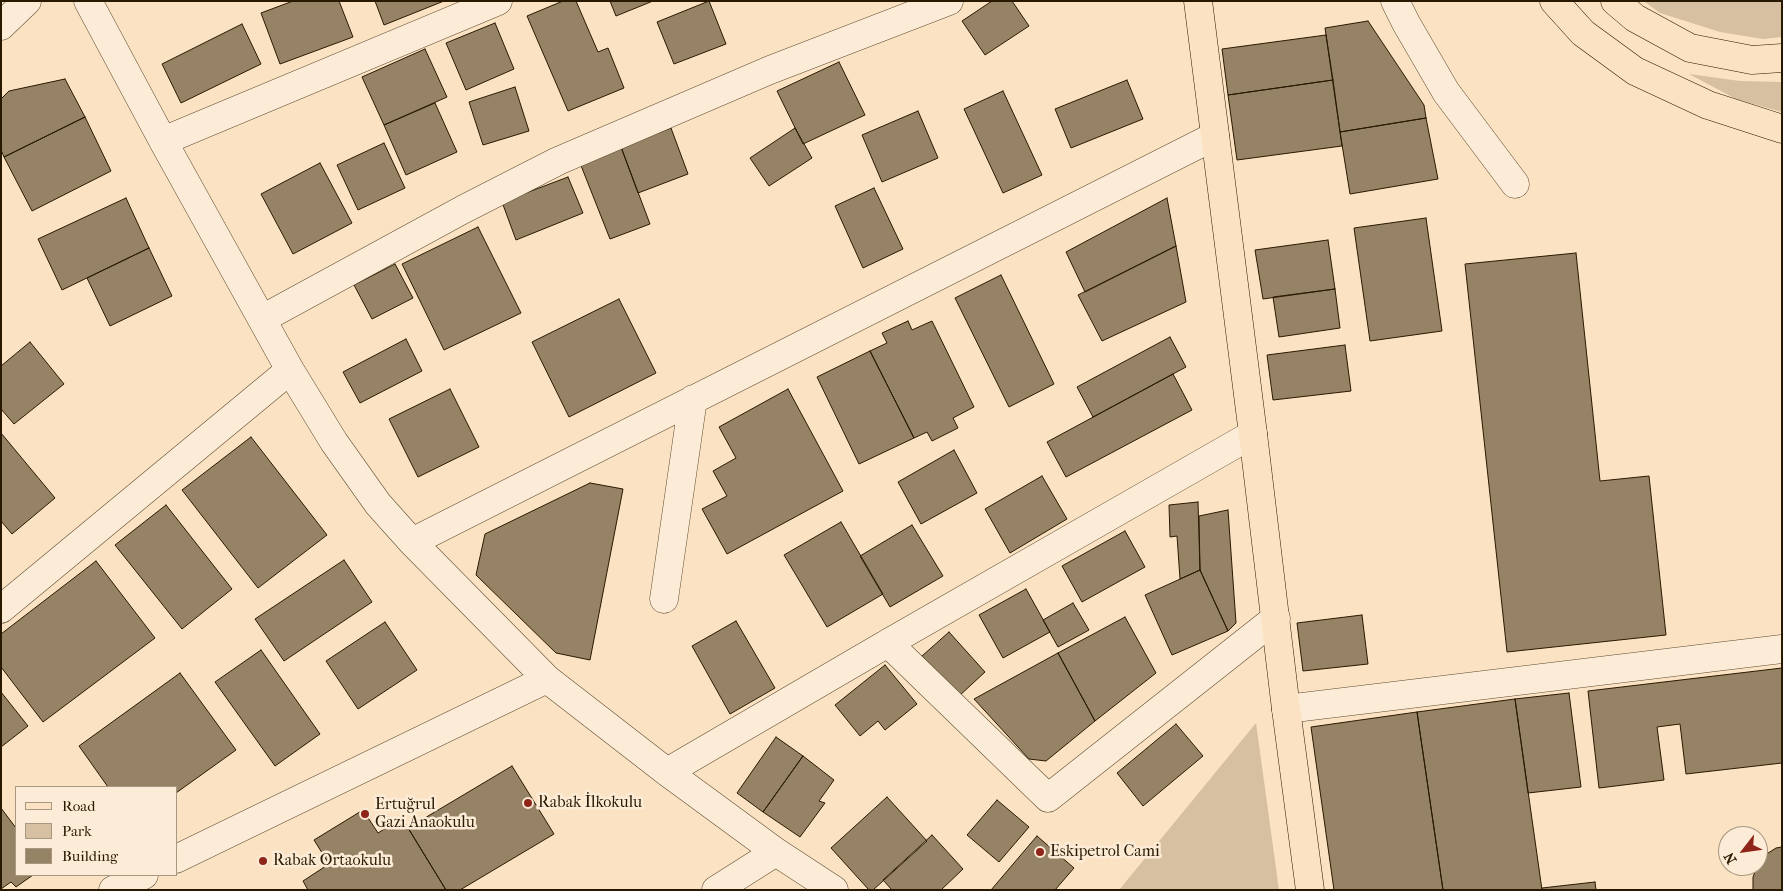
<!DOCTYPE html>
<meta charset="utf-8">
<style>
body{margin:0}
#map{position:relative;width:1783px;height:891px;overflow:hidden;background:#fae2c2;font-family:"IM FELL French Canon",serif}
canvas{display:block}
.frame{position:absolute;inset:0;border:2px solid #2a1901;pointer-events:none}
.legend{position:absolute;left:15px;top:786px;width:162px;height:90px;box-sizing:border-box;background:#fcecd7;border:1px solid #a89881;margin:0;padding:6px 9px;list-style:none;font-size:15px;color:#2a1901}
.legend li{display:flex;align-items:center;gap:10px;height:25px}
.legend b{width:25px;border:1px solid #a89881}
.north{position:absolute;left:1718px;top:826px;width:50px;height:50px;box-sizing:border-box;background:#fcecd7;border:1px solid #a89881;border-radius:50%;rotate:240deg;font-size:14px;font-weight:700;line-height:20px;text-align:center;color:#2a1901}
.north::after{content:'';display:block;margin:auto;width:18px;height:22px;background:#8f2418;clip-path:polygon(50% 0,100% 100%,50% 72%,0 100%)}
</style>
<div id="map">
<canvas width="1783" height="891"></canvas>
<div class="frame"></div>
<ul class="legend">
<li><b style="height:6px;background:#fae2c2"></b>Road</li>
<li><b style="height:14px;background:#d7c0a1"></b>Park</li>
<li><b style="height:14px;background:#968265"></b>Building</li>
</ul>
<div class="north">N</div>
</div>
<script>
const ctx = document.querySelector('canvas').getContext('2d');
ctx.lineJoin = 'round';
function paint(path, color) {
  ctx.fillStyle = color;
  ctx.fill(path, 'evenodd');
}
function shape(rows) {
  const path = new Path2D();
  for (const r of rows) {
    path.moveTo(r[0], r[1]);
    for (let i = 2; i < r.length; i += 2) path.lineTo(r[i], r[i + 1]);
  }
  return path;
}
function stroke(path, color, width, dash) {
  ctx.strokeStyle = color;
  ctx.lineWidth = width;
  ctx.lineCap = dash ? 'butt' : 'round';
  ctx.setLineDash(dash || []);
  ctx.stroke(path);
}
function write(font, color, halo, rows, align = 'center') {
  ctx.font = font + ' "IM FELL French Canon",serif';
  ctx.lineWidth = 5;
  ctx.setLineDash([]);
  ctx.textBaseline = 'middle';
  ctx.strokeStyle = halo;
  ctx.fillStyle = color;
  for (const [text, x, y, turn = 0] of rows) {
    ctx.save();
    ctx.translate(x, y);
    ctx.rotate((+turn || 0) * Math.PI / 180);
    ctx.textAlign = isNaN(turn) ? turn : align;
    if (halo) ctx.strokeText(text, 0, 0);
    ctx.fillText(text, 0, 0);
    ctx.restore();
  }
}
const green = shape([
 [1644,1,1782,1,1782,37,1763,39,1720,32,1660,13],
 [1689,74,1740,81,1782,82,1782,112,1736,99],
 [1256,723,1279,890,1119,890]
]);
const building = shape([
 [293,1,339,1,353,37,280,64,261,13,293,1],
 [375,1,444,1,384,25,375,1],
 [563,1,576,1,598,52,608,48,624,88,568,111,527,16,563,1],
 [610,1,653,1,616,16,610,1],
 [709,1,726,44,674,64,657,22,709,1],
 [992,1,1012,1,1029,26,985,55,962,21,992,1],
 [1368,21,1424,105,1426,118,1340,132,1325,28,1368,21],
 [495,23,514,69,466,90,446,43,495,23],
 [242,24,261,64,181,103,162,64,242,24],
 [1326,35,1333,80,1228,95,1222,49,1326,35],
 [425,49,447,97,384,125,362,77,425,49],
 [839,62,865,115,803,144,777,91,839,62],
 [65,79,85,117,4,157,1,150,1,99,9,91,65,79],
 [1127,80,1143,119,1071,148,1055,109,1127,80],
 [1333,80,1342,146,1237,160,1228,95,1333,80],
 [515,87,529,131,483,145,469,102,515,87],
 [1003,91,1042,175,1003,193,964,109,1003,91],
 [435,103,457,152,406,175,384,125,435,103],
 [918,111,938,158,882,182,862,135,918,111],
 [85,117,111,171,32,211,4,157,85,117],
 [1426,118,1438,179,1350,194,1340,132,1426,118],
 [671,128,688,174,638,193,621,147,671,128],
 [795,128,812,158,769,186,750,158,795,128],
 [384,143,405,188,358,210,337,165,384,143],
 [621,147,650,224,610,239,580,163,621,147],
 [320,163,352,223,293,254,261,194,320,163],
 [568,177,583,213,516,240,502,202,568,177],
 [874,188,903,249,863,268,835,206,874,188],
 [126,198,149,248,62,290,38,239,126,198],
 [1167,198,1176,246,1085,292,1066,252,1167,198],
 [1426,218,1442,331,1370,341,1354,228,1426,218],
 [478,227,521,313,444,350,402,264,478,227],
 [1328,240,1335,289,1263,299,1255,250,1328,240],
 [1176,246,1186,302,1102,341,1078,295,1176,246],
 [149,248,172,296,110,326,87,278,149,248],
 [1576,253,1600,481,1649,476,1666,635,1507,652,1465,264,1576,253],
 [395,264,413,298,372,319,354,285,395,264],
 [1001,275,1054,384,1009,407,955,298,1001,275],
 [1335,289,1340,328,1279,337,1273,297,1335,289],
 [619,299,656,373,569,417,532,342,619,299],
 [908,321,912,330,932,321,974,407,953,418,958,428,932,441,927,432,914,438,870,351,887,343,882,333,908,321],
 [1170,337,1186,367,1093,417,1077,387,1170,337],
 [406,339,422,371,360,403,343,372,406,339],
 [30,342,64,384,14,424,1,409,1,366,30,342],
 [1345,345,1351,391,1273,400,1267,355,1345,345],
 [870,351,914,438,859,464,817,377,870,351],
 [1173,374,1192,410,1066,477,1047,442,1173,374],
 [450,389,479,447,418,477,389,419,450,389],
 [788,389,843,491,727,554,702,509,727,496,713,471,736,458,719,427,788,389],
 [1,433,55,498,12,534,1,521,1,433],
 [251,437,327,535,258,588,182,490,251,437],
 [954,450,977,493,921,524,898,482,954,450],
 [1042,476,1067,519,1010,553,985,509,1042,476],
 [590,483,623,489,590,660,556,653,476,575,485,534,590,483],
 [1198,502,1200,570,1180,579,1177,536,1170,537,1169,505,1198,502],
 [166,505,232,589,182,629,115,545,166,505],
 [1228,510,1236,623,1228,631,1200,570,1199,516,1228,510],
 [841,522,883,594,827,627,784,555,841,522],
 [912,525,943,576,890,607,860,556,912,525],
 [1125,531,1145,567,1082,602,1062,566,1125,531],
 [344,560,372,602,284,661,255,619,344,560],
 [96,561,155,638,43,722,1,667,1,634,96,561],
 [1200,570,1228,631,1172,655,1145,595,1200,570],
 [1026,589,1050,632,1003,658,979,615,1026,589],
 [1073,603,1089,630,1058,647,1043,620,1073,603],
 [1362,615,1368,664,1303,671,1297,623,1362,615],
 [1125,617,1156,673,1095,721,1058,653,1125,617],
 [736,621,775,688,730,714,692,646,736,621],
 [385,622,417,670,358,709,326,661,385,622],
 [949,632,985,672,958,697,922,656,949,632],
 [261,650,320,734,275,766,215,682,261,650],
 [1058,653,1095,721,1046,761,1029,759,974,699,1058,653],
 [885,665,917,704,885,730,878,721,860,736,835,705,885,665],
 [1782,668,1782,763,1686,774,1680,724,1657,727,1664,780,1599,788,1588,691,1782,668],
 [180,673,236,750,176,793,176,787,108,787,79,746,180,673],
 [1,692,28,726,1,747,1,692],
 [1569,693,1581,787,1528,793,1515,699,1569,693],
 [1515,699,1542,890,1443,890,1417,712,1515,699],
 [1417,712,1443,890,1334,890,1311,727,1417,712],
 [1176,724,1203,756,1143,806,1117,773,1176,724],
 [776,737,803,756,763,812,737,793,776,737],
 [803,756,834,780,819,801,825,803,800,837,763,812,803,756],
 [512,766,554,834,460,890,446,890,408,828,512,766],
 [887,797,927,841,873,890,869,890,831,848,887,797],
 [997,800,1029,827,999,862,967,835,997,800],
 [1,808,16,828,16,875,33,875,16,887,11,882,1,889,1,808],
 [363,810,378,833,402,818,446,890,308,890,303,881,329,864,314,840,363,810],
 [932,835,963,869,941,890,892,890,883,880,932,835],
 [1037,836,1074,868,1055,890,991,890,1037,836],
 [1782,847,1782,890,1753,890,1753,877,1758,864,1765,855,1776,848,1782,847],
 [1595,882,1596,890,1542,890,1542,888,1595,882]
]);
const minor = shape([
 [88,1,163,141,290,370,334,442,378,504,412,542,547,679,667,772,776,852,834,890],
 [1395,1,1406,23,1446,92,1515,184],
 [1,26,27,1],
 [163,141,498,1],
 [262,319,464,209,558,161,770,70,949,1],
 [412,542,1215,136],
 [664,599,693,399],
 [1,609,290,370],
 [888,643,1048,798,1276,618],
 [1286,709,1782,649],
 [667,772,888,643,1253,434],
 [176,859,547,679],
 [113,890,144,875],
 [716,890,776,852]
]);
const major = shape([
 [1198,1,1253,434,1286,709,1310,890]
]);
const highway = shape([
 [1554,1,1583,33,1635,71,1708,105,1782,129],
 [1615,1,1635,18,1690,48,1752,60,1782,58]
]);
const markers = [
 [528,803,5,"#8f2418"],
 [365,814,5,"#8f2418"],
 [1040,852,5,"#8f2418"],
 [263,861,5,"#8f2418"]
];
const poiNames = [
 ["Rabak İlkokulu",538,803],
 ["Ertuğrul",375,805],
 ["Gazi Anaokulu",375,823],
 ["Eskipetrol Cami",1050,852],
 ["Rabak Ortaokulu",273,861]
];
paint(green, '#d7c0a1');
paint(building, '#968265');
stroke(building, '#2a1901', 1);
stroke(minor, '#5e4b31', 29);
stroke(major, '#2a1901', 29);
stroke(highway, '#2a1901', 29);
stroke(minor, '#fcecd7', 28);
stroke(major, '#fae2c2', 28);
stroke(highway, '#fae2c2', 28);
for (const [x, y, r, color] of markers) {
  const dot = new Path2D();
  dot.arc(x, y, r, 0, 2 * Math.PI);
  ctx.fillStyle = color;
  ctx.fill(dot);
  stroke(dot, '#fcecd7', 2);
}
write('16px', '#2a1901', '#fcecd7', poiNames, 'left');
</script>
